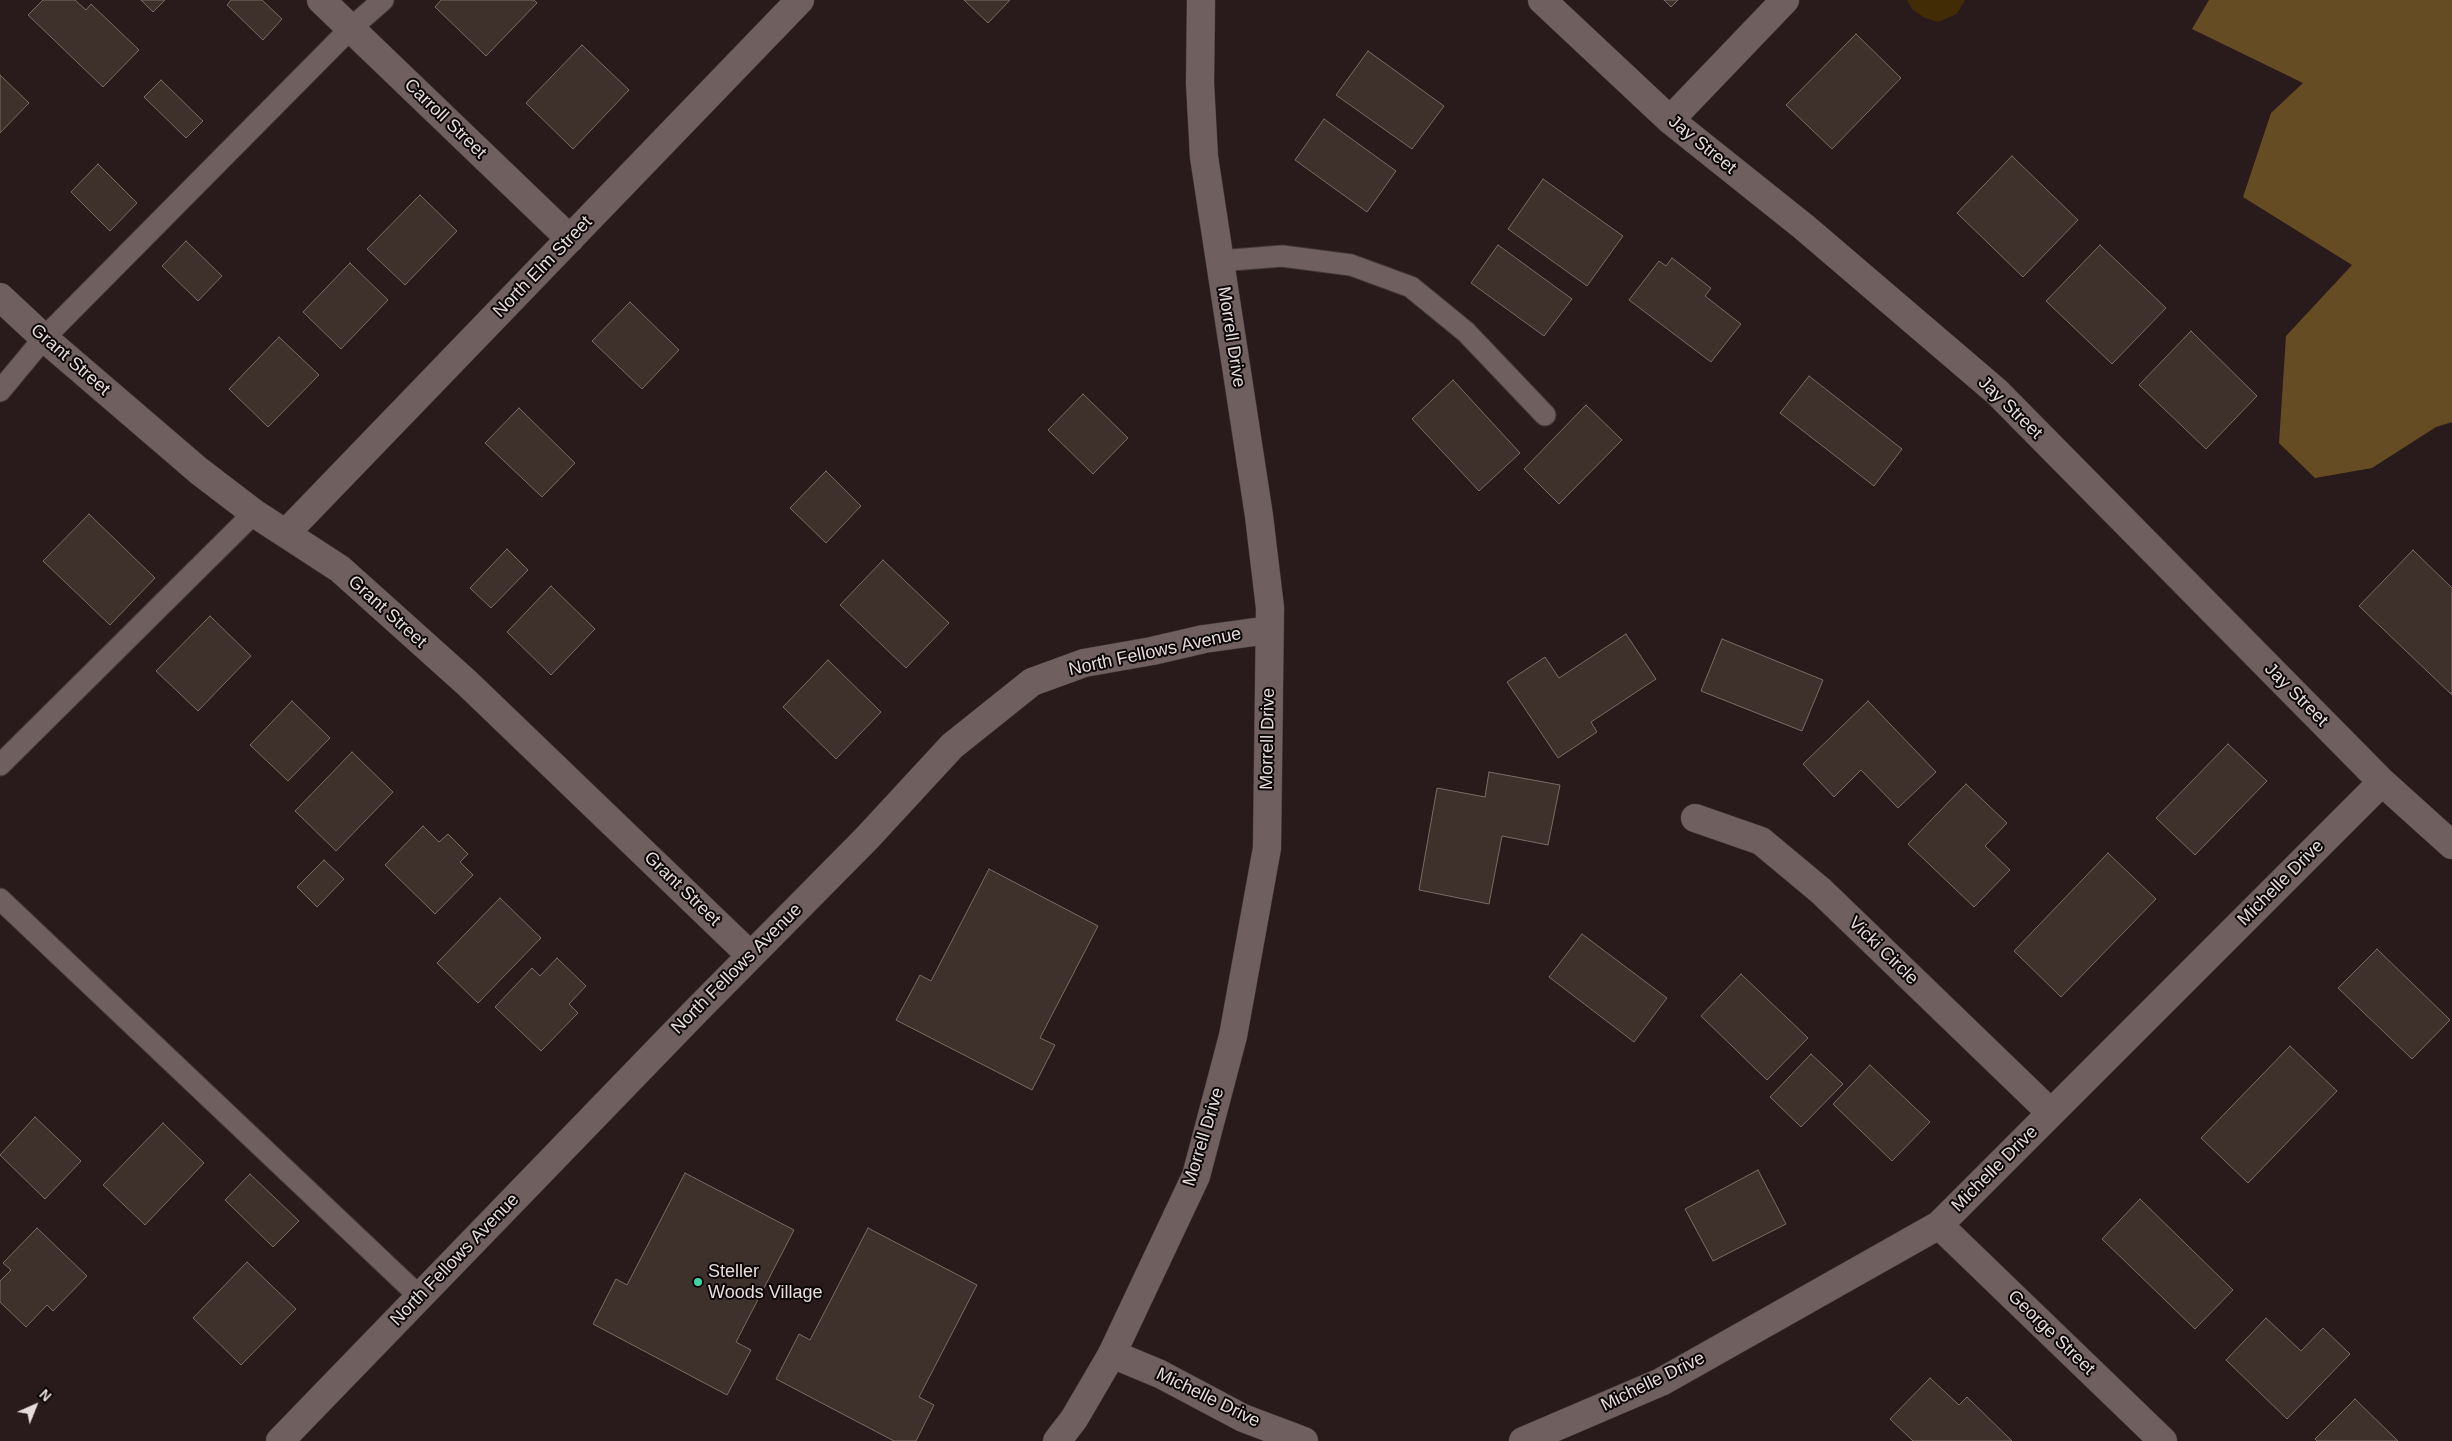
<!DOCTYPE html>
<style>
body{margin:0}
#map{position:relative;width:2452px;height:1441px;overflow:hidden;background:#291b1c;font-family:Helvetica,sans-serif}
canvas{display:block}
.north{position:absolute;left:10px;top:1381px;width:50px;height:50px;-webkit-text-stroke:4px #0d0708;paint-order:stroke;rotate:44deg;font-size:14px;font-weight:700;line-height:20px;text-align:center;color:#e6dcdd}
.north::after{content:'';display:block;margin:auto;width:18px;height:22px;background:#e6dcdd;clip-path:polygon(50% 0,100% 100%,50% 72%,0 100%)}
</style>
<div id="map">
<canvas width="2452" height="1441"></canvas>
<div class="north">N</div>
</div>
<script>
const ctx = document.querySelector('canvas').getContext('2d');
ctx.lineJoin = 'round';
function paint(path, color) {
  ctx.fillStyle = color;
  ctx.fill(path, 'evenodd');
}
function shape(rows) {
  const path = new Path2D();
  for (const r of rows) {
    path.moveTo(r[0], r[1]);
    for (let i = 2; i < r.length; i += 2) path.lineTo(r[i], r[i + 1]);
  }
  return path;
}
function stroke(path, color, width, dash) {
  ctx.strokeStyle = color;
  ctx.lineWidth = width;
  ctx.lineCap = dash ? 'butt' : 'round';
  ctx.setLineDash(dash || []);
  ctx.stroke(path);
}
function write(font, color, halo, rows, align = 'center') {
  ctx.font = font + ' Helvetica,sans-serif';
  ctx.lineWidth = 4;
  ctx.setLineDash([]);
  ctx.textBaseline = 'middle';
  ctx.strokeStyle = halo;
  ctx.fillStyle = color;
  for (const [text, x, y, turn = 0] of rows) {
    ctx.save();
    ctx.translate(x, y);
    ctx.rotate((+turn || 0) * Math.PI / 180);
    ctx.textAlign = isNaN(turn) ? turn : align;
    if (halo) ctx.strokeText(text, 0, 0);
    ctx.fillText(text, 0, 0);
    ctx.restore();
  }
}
const green = shape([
 [1907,0,1965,0,1957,14,1938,22,1925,18,1912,9]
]);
const forest = shape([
 [2209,0,2452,0,2452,422,2436,427,2372,468,2315,478,2279,443,2286,336,2352,265,2243,197,2271,113,2303,83,2192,29]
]);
const building = shape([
 [43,0,75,0,86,10,91,4,139,50,103,87,28,15,43,0],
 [141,0,165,0,153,12,141,0],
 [231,0,262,0,282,19,263,40,227,5,231,0],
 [441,0,534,0,537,3,486,56,435,7,441,0],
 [964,0,1010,0,988,23,964,0],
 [1664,0,1678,0,1671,7,1664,0],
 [1856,34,1901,78,1832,149,1786,105,1856,34],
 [582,45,629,90,573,149,526,103,582,45],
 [1368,51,1444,106,1412,149,1336,95,1368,51],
 [0,75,29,103,0,133,0,75],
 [161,80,203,121,186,138,144,97,161,80],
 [1324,119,1396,171,1367,212,1295,160,1324,119],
 [2012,156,2078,220,2023,277,1957,213,2012,156],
 [98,164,137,203,110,231,71,192,98,164],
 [1543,179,1623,236,1587,286,1508,229,1543,179],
 [420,195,457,231,405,285,367,249,420,195],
 [186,241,222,276,198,301,162,266,186,241],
 [1498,245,1572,299,1544,336,1471,283,1498,245],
 [2100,245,2166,308,2112,364,2046,301,2100,245],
 [1672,258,1711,288,1705,296,1741,324,1711,362,1629,300,1659,261,1666,266,1672,258],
 [350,263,388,300,341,349,303,312,350,263],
 [630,302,679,350,642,389,592,341,630,302],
 [2191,331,2257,396,2206,449,2139,385,2191,331],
 [279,337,319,375,268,427,229,389,279,337],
 [1809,376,1902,449,1874,486,1780,413,1809,376],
 [1453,380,1520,453,1479,491,1412,419,1453,380],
 [1083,394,1128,438,1093,474,1048,430,1083,394],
 [1586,405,1622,440,1559,504,1524,469,1586,405],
 [519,408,575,463,542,497,485,443,519,408],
 [826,471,861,506,826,543,790,508,826,471],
 [89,514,155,578,110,625,43,561,89,514],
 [507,549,528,570,491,608,470,588,507,549],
 [2413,550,2452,588,2452,695,2359,606,2413,550],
 [883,560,949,623,906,668,840,605,883,560],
 [551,586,595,629,551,675,507,632,551,586],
 [210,616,251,656,198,711,156,671,210,616],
 [1626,634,1656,679,1591,722,1597,732,1558,758,1507,682,1545,657,1559,678,1626,634],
 [1722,639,1823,680,1802,731,1701,691,1722,639],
 [828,660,881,712,836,759,783,707,828,660],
 [292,701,330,738,288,781,250,745,292,701],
 [1868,701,1936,772,1898,808,1861,770,1834,797,1803,764,1868,701],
 [2228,744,2267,781,2195,855,2156,818,2228,744],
 [352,752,393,792,336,851,295,811,352,752],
 [1489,772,1560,785,1548,845,1502,836,1489,904,1419,890,1437,788,1485,797,1489,772],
 [1966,784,2007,823,1985,846,2010,870,1974,907,1908,844,1966,784],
 [423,826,439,842,448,834,468,854,460,862,473,875,435,914,385,865,423,826],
 [2108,853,2156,899,2061,997,2014,951,2108,853],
 [324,860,344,879,317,907,297,887,324,860],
 [989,869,1098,926,1040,1038,1055,1045,1032,1090,896,1020,920,975,931,981,989,869],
 [500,898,541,938,478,1003,437,963,500,898],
 [1582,934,1667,998,1634,1042,1549,977,1582,934],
 [2377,949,2450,1020,2412,1059,2338,988,2377,949],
 [557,958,586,986,569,1004,578,1013,541,1051,495,1007,532,968,540,976,557,958],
 [1741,974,1808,1038,1767,1080,1701,1016,1741,974],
 [2290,1046,2337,1091,2248,1183,2201,1138,2290,1046],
 [1811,1054,1843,1084,1801,1127,1770,1097,1811,1054],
 [1870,1065,1930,1122,1892,1161,1833,1104,1870,1065],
 [35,1117,81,1161,45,1199,0,1155,35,1117],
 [163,1123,204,1163,145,1225,103,1185,163,1123],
 [1758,1170,1786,1224,1713,1261,1685,1209,1758,1170],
 [685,1173,794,1230,736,1342,751,1350,727,1395,593,1324,616,1279,627,1285,685,1173],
 [250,1174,299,1221,273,1247,225,1200,250,1174],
 [2140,1199,2233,1290,2195,1329,2102,1239,2140,1199],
 [37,1228,87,1276,53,1311,47,1305,26,1327,0,1302,0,1281,11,1270,3,1263,37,1228],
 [868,1228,977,1285,919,1397,934,1405,916,1441,894,1441,776,1379,799,1334,810,1340,868,1228],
 [247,1262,296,1309,241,1365,193,1318,247,1262],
 [2266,1318,2301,1351,2323,1328,2350,1354,2287,1419,2226,1360,2266,1318],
 [1930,1378,1959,1405,1967,1397,2012,1441,1913,1441,1890,1419,1930,1378],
 [2355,1399,2398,1441,2317,1441,2315,1439,2355,1399]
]);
const service = shape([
 [1219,261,1282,256,1351,265,1411,287,1466,332,1545,415],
 [0,391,44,338,350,29,383,0],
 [0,765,254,513],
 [0,899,420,1297]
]);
const minor = shape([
 [321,0,570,239],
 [1542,0,1670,120,1804,227,1997,392,2382,782,2452,845],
 [1670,120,1785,0],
 [0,297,44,338,199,471,254,513,340,569,467,683,750,955],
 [286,533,800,0],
 [1695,818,1761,841,1821,891,2051,1113],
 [1939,1225,2163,1441],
 [1112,1354,1160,1374,1243,1418,1304,1441],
 [280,1441,696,1011,867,838,952,746,1032,682,1084,663,1152,651,1204,639,1269,630],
 [1523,1441,1661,1382,1939,1225,2382,782]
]);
const secondary = shape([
 [1057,1441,1074,1419,1112,1354,1196,1176,1233,1036,1267,848,1270,608,1259,516,1204,157,1200,83,1201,0]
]);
const markers = [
 [698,1282,5,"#3dd4a3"]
];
const streetNames = [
 ["Carroll Street",445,119,44],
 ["Jay Street",1702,145,39],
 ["North Elm Street",543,267,-46],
 ["Morrell Drive",1231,337,81],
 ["Grant Street",70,360,41],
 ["Jay Street",2010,408,44],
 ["Grant Street",387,612,42],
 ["North Fellows Avenue",1155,652,-12],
 ["Jay Street",2296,695,45],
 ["Morrell Drive",1268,739,-89],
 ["Michelle Drive",2281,883,-45],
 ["Grant Street",682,889,44],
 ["Vicki Circle",1883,951,44],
 ["North Fellows Avenue",737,969,-45],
 ["Morrell Drive",1204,1137,-73],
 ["Michelle Drive",1995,1169,-45],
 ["North Fellows Avenue",455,1260,-46],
 ["George Street",2051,1333,44],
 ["Michelle Drive",1653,1382,-26],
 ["Michelle Drive",1208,1398,26]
];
const poiNames = [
 ["Steller",708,1272],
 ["Woods Village",708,1293]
];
paint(green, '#422c05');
paint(forest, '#664c23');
paint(building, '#3e312b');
stroke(building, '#7a6b64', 1);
stroke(service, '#44393a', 23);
stroke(minor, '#44393a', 29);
stroke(secondary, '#44393a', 29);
stroke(service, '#6f5f5f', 21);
stroke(minor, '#6f5f5f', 28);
stroke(secondary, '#6f5f5f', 28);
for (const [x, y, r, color] of markers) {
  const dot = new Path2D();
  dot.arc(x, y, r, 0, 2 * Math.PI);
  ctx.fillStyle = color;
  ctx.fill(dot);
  stroke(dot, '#0d0708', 2);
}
write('18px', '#e6dcdd', '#0d0708', streetNames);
write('18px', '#e6dcdd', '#0d0708', poiNames, 'left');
</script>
